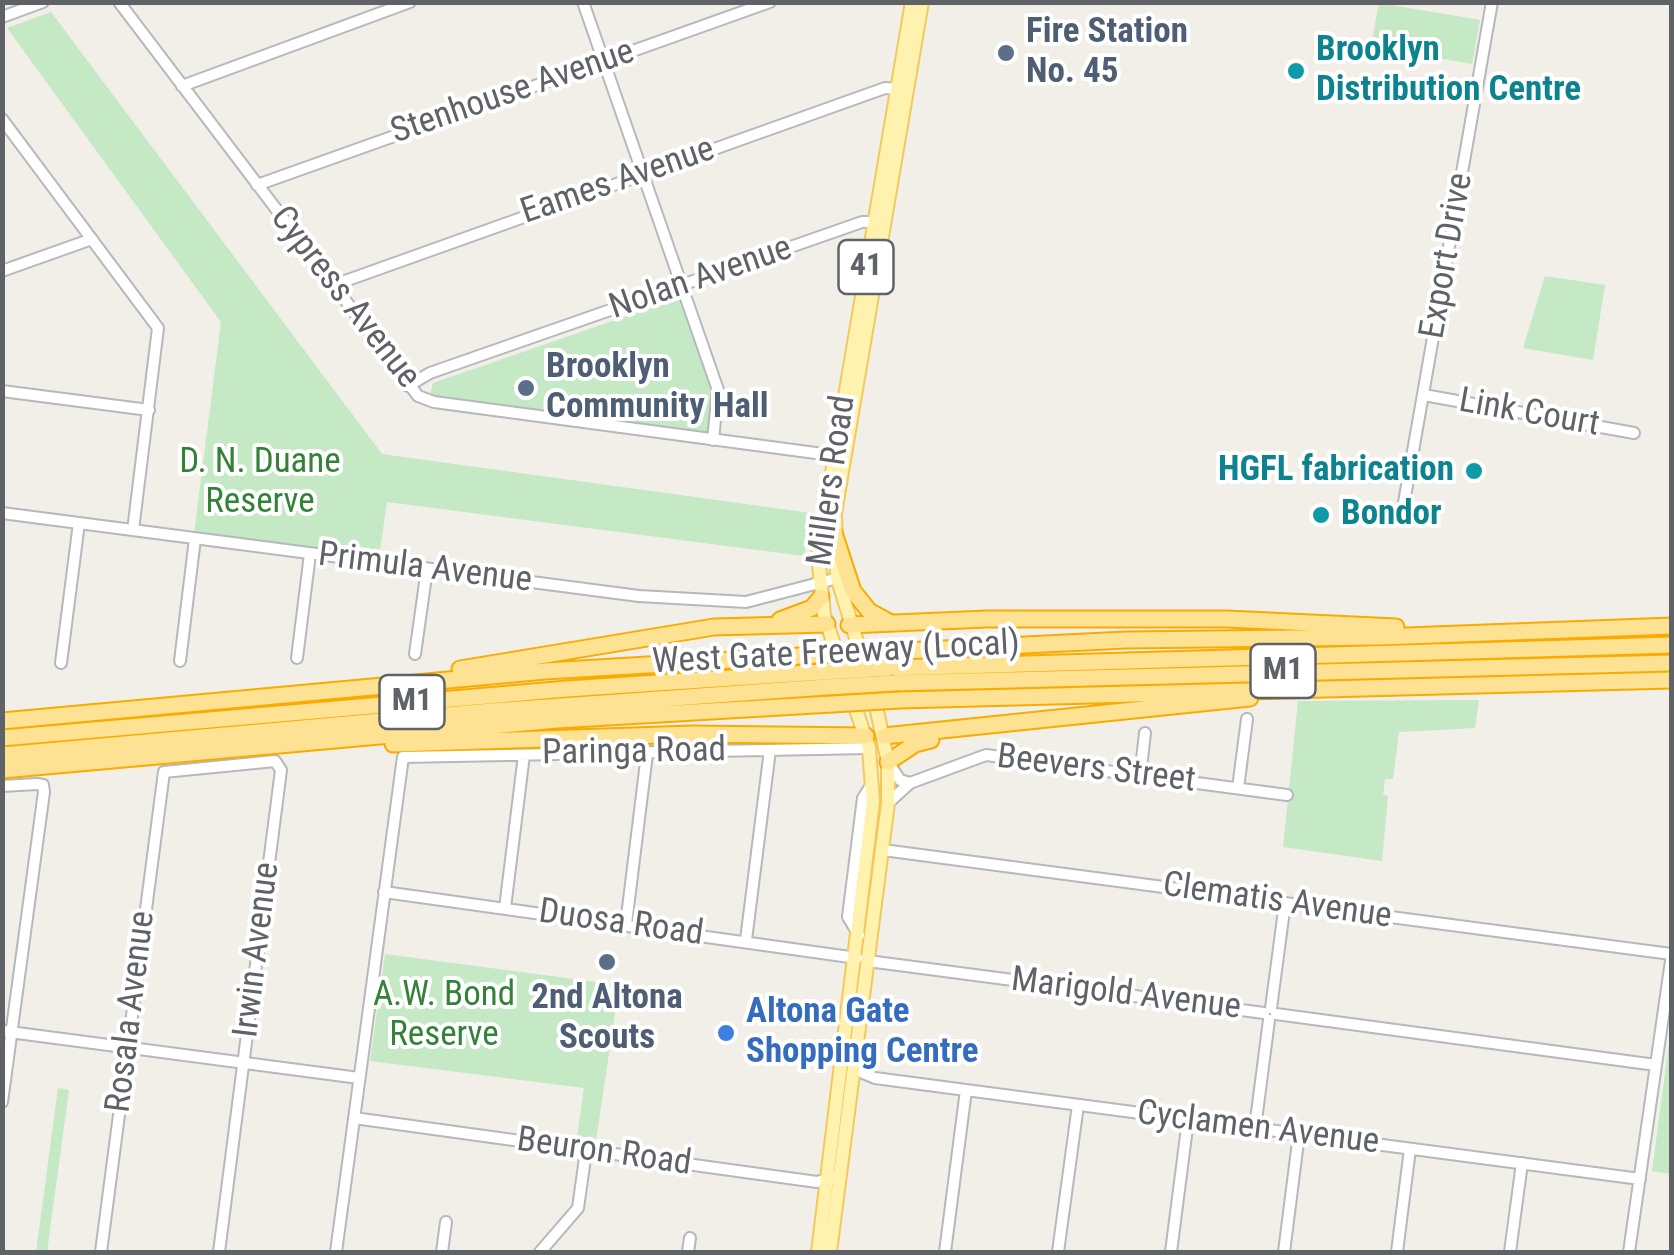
<!DOCTYPE html>
<style>
body{margin:0}
#map{position:relative;width:1674px;height:1255px;overflow:hidden;background:#f1efe8;font-family:"Roboto Condensed",sans-serif}
canvas{display:block}
.frame{position:absolute;inset:0;border:5px solid #5f6368;pointer-events:none}
</style>
<div id="map">
<canvas width="1674" height="1255"></canvas>
<div class="frame"></div>
</div>
<script>
const ctx = document.querySelector('canvas').getContext('2d');
ctx.lineJoin = 'round';
function paint(path, color) {
  ctx.fillStyle = color;
  ctx.fill(path, 'evenodd');
}
function shape(rows) {
  const path = new Path2D();
  for (const r of rows) {
    path.moveTo(r[0], r[1]);
    for (let i = 2; i < r.length; i += 2) path.lineTo(r[i], r[i + 1]);
  }
  return path;
}
function stroke(path, color, width, dash) {
  ctx.strokeStyle = color;
  ctx.lineWidth = width;
  ctx.lineCap = dash ? 'butt' : 'round';
  ctx.setLineDash(dash || []);
  ctx.stroke(path);
}
function write(font, color, halo, rows, align = 'center') {
  ctx.font = font + ' "Roboto Condensed",sans-serif';
  ctx.lineWidth = 8;
  ctx.setLineDash([]);
  ctx.textBaseline = 'middle';
  ctx.strokeStyle = halo;
  ctx.fillStyle = color;
  for (const [text, x, y, turn = 0] of rows) {
    ctx.save();
    ctx.translate(x, y);
    ctx.rotate((+turn || 0) * Math.PI / 180);
    ctx.textAlign = isNaN(turn) ? turn : align;
    if (halo) ctx.strokeText(text, 0, 0);
    ctx.fillText(text, 0, 0);
    ctx.restore();
  }
}
const green = shape([
 [1379,3,1480,20,1472,64,1371,46],
 [51,12,382,454,811,513,804,556,387,502,379,557,194,534,221,322,7,28],
 [1545,276,1605,285,1593,360,1523,348],
 [682,297,715,391,713,434,430,395,433,383],
 [1479,700,1475,728,1399,732,1393,779,1385,779,1383,795,1388,796,1382,861,1283,847,1298,701],
 [385,954,619,985,595,1148,576,1144,584,1088,370,1061],
 [1671,1028,1671,1174,1652,1171],
 [58,1088,69,1090,47,1252,36,1252]
]);
const minor = shape([
 [119,2,418,396,434,402,838,456],
 [583,2,718,390,713,440],
 [2,17,43,2],
 [182,86,410,2],
 [2,119,158,328,133,530],
 [257,185,770,2],
 [2,271,92,239],
 [331,286,885,88,900,89],
 [408,386,430,373,862,222,878,222],
 [2,391,149,410],
 [1424,395,1634,433],
 [1403,508,1492,2],
 [2,513,639,596,746,602,842,577],
 [415,654,427,569],
 [297,658,310,554],
 [180,661,195,539],
 [61,663,79,523],
 [888,762,900,780,910,783],
 [1140,776,1145,733],
 [2,786,37,784,43,785,44,792,2,1102],
 [1238,788,1247,719],
 [888,803,910,783,986,755,1287,795],
 [883,850,1671,954],
 [384,892,857,958],
 [505,908,524,755],
 [626,924,647,754],
 [859,935,848,917,863,798,872,784],
 [746,940,770,750],
 [868,961,1264,1013],
 [1271,1008,1285,903],
 [1276,1014,1656,1065],
 [2,1031,359,1078],
 [857,1060,863,1073,875,1078,1640,1179],
 [354,1118,817,1182,831,1178],
 [1255,1128,1269,1020],
 [101,1252,164,772,275,761,281,770,219,1252],
 [336,1252,403,757,869,748],
 [442,1252,446,1222],
 [540,1252,578,1208,586,1151],
 [688,1252,690,1238],
 [945,1252,966,1090],
 [1058,1252,1078,1105],
 [1171,1252,1188,1120],
 [1284,1252,1299,1134],
 [1397,1252,1410,1149],
 [1510,1252,1522,1163],
 [1629,1252,1672,954]
]);
const major = shape([
 [868,677,837,577,835,513,922,2],
 [818,1252,873,802,869,748,824,615,818,555,912,2],
 [830,1252,888,803,888,762,874,697]
]);
const highway = shape([
 [834,533,853,591,869,611,891,623],
 [780,620,812,608,821,597],
 [849,625,986,619,1227,619,1396,627],
 [883,652,1126,640,1380,637,1672,626],
 [889,668,1672,645],
 [460,669,714,627,827,624],
 [894,683,1672,663],
 [900,700,1672,680],
 [2,721,546,671,817,655],
 [884,736,1250,698],
 [2,738,567,689,822,672],
 [393,744,692,734,866,736],
 [2,755,492,711,826,687],
 [888,762,915,744,931,740],
 [2,770,557,720,832,704]
]);
const highwayBridge = shape([
 [817,655,883,652],
 [822,672,889,668],
 [826,687,894,683],
 [832,704,900,700]
]);
const markers = [
 [1006,53,10,"#5c6f8a"],
 [1296,71,10,"#0f9aa8"],
 [526,388,10,"#5c6f8a"],
 [1474,471,10,"#0f9aa8"],
 [1321,515,10,"#0f9aa8"],
 [607,962,10,"#5c6f8a"],
 [726,1033,10,"#3f7fe0"]
];
const shields = [
 [866,267,55],
 [1283,671,65],
 [412,702,65]
];
const shieldNames = [
 ["41",866,267],
 ["M1",1283,671],
 ["M1",412,702]
];
const serviceNames = [
 ["Fire Station",1026,33],
 ["No. 45",1026,73],
 ["Brooklyn",546,368],
 ["Community Hall",546,408],
 ["2nd Altona",607,999,"center"],
 ["Scouts",607,1039,"center"]
];
const cultureNames = [
 ["Brooklyn",1316,51],
 ["Distribution Centre",1316,91],
 ["HGFL fabrication",1454,471,"right"],
 ["Bondor",1341,515]
];
const streetNames = [
 ["Stenhouse Avenue",513,93,-19],
 ["Eames Avenue",618,182,-19],
 ["Export Drive",1448,256,-80],
 ["Nolan Avenue",701,279,-19],
 ["Cypress Avenue",344,298,52],
 ["Link Court",1529,414,10],
 ["Millers Road",833,481,-82],
 ["Primula Avenue",425,569,7],
 ["West Gate Freeway (Local)",836,654,-3],
 ["Paringa Road",634,753,-1],
 ["Beevers Street",1096,770,7],
 ["Clematis Avenue",1277,902,8],
 ["Duosa Road",621,924,8],
 ["Irwin Avenue",258,950,-83],
 ["Marigold Avenue",1126,995,7],
 ["Rosala Avenue",132,1012,-83],
 ["Cyclamen Avenue",1258,1129,7],
 ["Beuron Road",604,1153,8]
];
const parkNames = [
 ["D. N. Duane",260,463],
 ["Reserve",260,503],
 ["A.W. Bond",444,996],
 ["Reserve",444,1036]
];
const shopNames = [
 ["Altona Gate",746,1013],
 ["Shopping Centre",746,1053]
];
paint(green, '#c5e8c5');
stroke(minor, '#b5b8bc', 14);
stroke(major, '#f2c960', 16);
stroke(highway, '#f9ab00', 19);
stroke(minor, '#fff', 10);
stroke(major, '#fff2af', 12);
stroke(highway, '#fde293', 15);
stroke(highwayBridge, '#f9ab00', 19, []);
stroke(highwayBridge, '#fde293', 15);
for (const [x, y, r, color] of markers) {
  const dot = new Path2D();
  dot.arc(x, y, r, 0, 2 * Math.PI);
  ctx.fillStyle = color;
  ctx.fill(dot);
  stroke(dot, '#fff', 4);
}
for (const [x, y, w] of shields) {
  const box = new Path2D();
  box.roundRect(x - w / 2, y - 27, w, 54, 8);
  ctx.fillStyle = '#fff';
  ctx.fill(box);
  stroke(box, '#5f6368', 2.5);
}
write('bold 32px', '#5f6368', null, shieldNames);
write('bold 35px', '#4e5e75', '#fff', serviceNames, 'left');
write('bold 35px', '#0d838f', '#fff', cultureNames, 'left');
write('35px', '#5f6368', '#fff', streetNames);
write('35px', '#348238', '#fff', parkNames);
write('bold 35px', '#366cbe', '#fff', shopNames, 'left');
</script>
